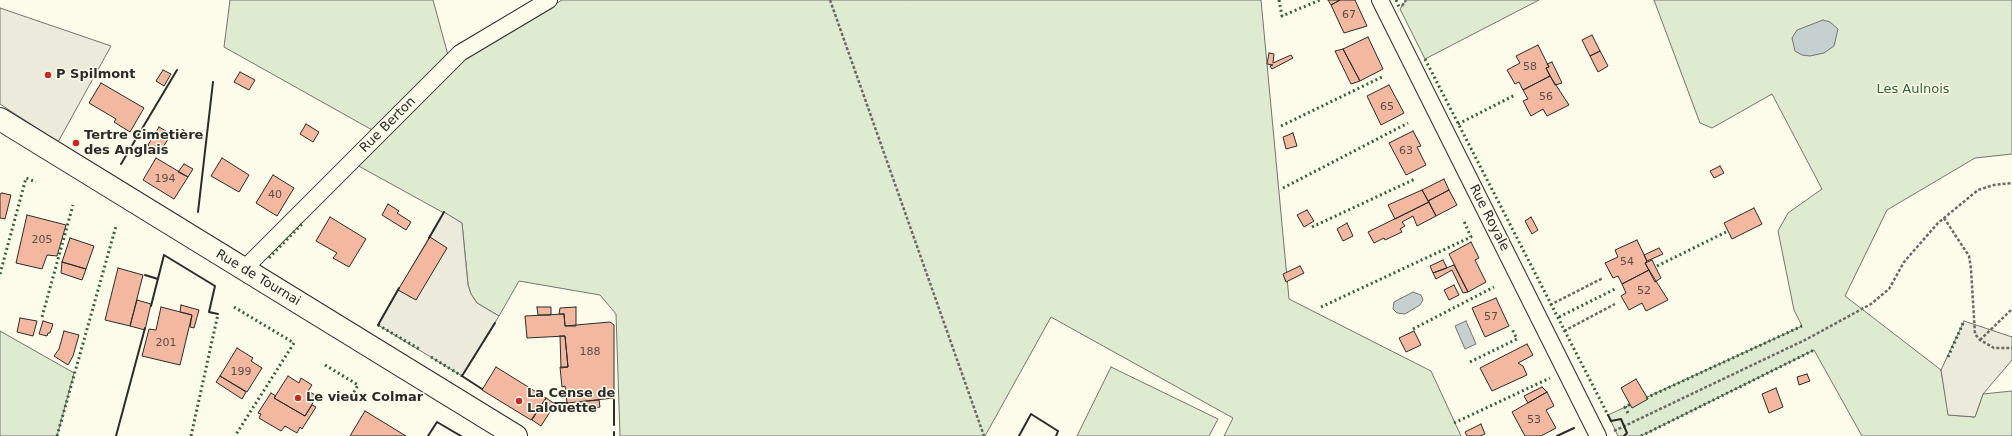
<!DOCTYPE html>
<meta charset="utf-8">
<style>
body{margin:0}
canvas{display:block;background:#fdfbea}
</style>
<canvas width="2012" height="436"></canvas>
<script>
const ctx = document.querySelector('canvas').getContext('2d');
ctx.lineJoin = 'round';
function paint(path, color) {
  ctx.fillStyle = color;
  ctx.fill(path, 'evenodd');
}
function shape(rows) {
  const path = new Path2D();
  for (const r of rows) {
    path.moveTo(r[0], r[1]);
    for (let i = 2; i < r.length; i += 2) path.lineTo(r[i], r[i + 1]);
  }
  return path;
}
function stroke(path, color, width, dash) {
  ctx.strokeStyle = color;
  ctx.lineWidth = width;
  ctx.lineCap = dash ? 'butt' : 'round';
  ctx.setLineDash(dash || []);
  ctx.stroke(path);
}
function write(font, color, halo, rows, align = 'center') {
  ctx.font = font + ' "DejaVu Sans",sans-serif';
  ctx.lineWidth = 3;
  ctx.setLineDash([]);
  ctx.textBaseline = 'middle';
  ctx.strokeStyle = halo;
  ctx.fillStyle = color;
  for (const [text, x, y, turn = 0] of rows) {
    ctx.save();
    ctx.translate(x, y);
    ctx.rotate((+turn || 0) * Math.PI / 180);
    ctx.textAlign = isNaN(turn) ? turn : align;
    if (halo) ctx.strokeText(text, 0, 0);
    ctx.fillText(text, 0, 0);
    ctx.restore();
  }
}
const green = shape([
 [230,0,433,0,448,55,374,131,224,47,230,0],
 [562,0,1261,0,1289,299,1431,371,1461,436,1224,436,1233,418,1051,317,985,436,620,436,616,314,600,295,519,281,499,316,477,303,471,294,468,285,462,223,355,164,459,62,562,0],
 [1406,0,1539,0,1425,59,1400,9,1406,0],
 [1654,0,2012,0,2012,154,1975,158,1887,210,1845,296,1941,370,1949,415,1975,417,1983,394,2012,391,2012,436,1862,436,1814,350,1641,436,1618,436,1608,415,1802,326,1794,310,1778,231,1788,213,1822,189,1772,94,1712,128,1700,123,1654,0],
 [0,331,74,373,57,436,0,436,0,331],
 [1111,367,1218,419,1209,436,1077,436,1111,367]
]);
const parking = shape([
 [0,8,111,46,58,142,0,104,0,8],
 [444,212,462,223,468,285,471,294,477,303,499,316,462,376,378,325,444,212],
 [1964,321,2012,337,2012,360,1983,394,1975,417,1948,415,1941,370,1964,321]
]);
const water = shape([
 [1823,20,1830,22,1838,29,1834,46,1824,53,1810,56,1802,55,1795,51,1792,38,1797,30,1823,20],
 [1413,292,1421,295,1423,300,1420,305,1405,314,1397,313,1393,309,1394,302,1413,292],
 [1466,321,1476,344,1465,349,1455,326,1466,321]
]);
const building = shape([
 [1328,0,1340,0,1331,5,1328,0],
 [1340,0,1355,0,1367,26,1344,33,1331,5,1340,0],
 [1592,35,1600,51,1590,56,1582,40,1592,35],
 [1368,37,1383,69,1360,81,1343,49,1368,37],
 [1538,45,1549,67,1546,68,1550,76,1523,90,1519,82,1515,84,1507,70,1520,63,1516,56,1538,45],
 [1343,49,1360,81,1351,84,1335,51,1343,49],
 [1600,51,1608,66,1598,72,1590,56,1600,51],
 [1269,53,1274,54,1273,63,1291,55,1293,58,1272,69,1270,66,1273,65,1267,64,1269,53],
 [1552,62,1562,83,1555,85,1546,68,1549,67,1547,64,1552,62],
 [163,70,171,74,164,86,156,81,163,70],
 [240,72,255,80,249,90,234,82,240,72],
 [1550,76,1569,105,1547,116,1543,109,1531,116,1523,101,1528,99,1523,90,1550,76],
 [101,83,144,108,130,132,114,122,116,119,89,103,101,83],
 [1389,85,1404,113,1381,125,1367,96,1389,85],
 [306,124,319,132,313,142,300,134,306,124],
 [159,127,171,134,159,154,148,145,159,127],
 [1413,131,1421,146,1417,147,1426,165,1406,175,1389,143,1413,131],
 [1293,133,1297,146,1286,149,1283,137,1293,133],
 [156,158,188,177,174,199,143,180,156,158],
 [222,158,249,175,239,192,211,176,222,158],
 [184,164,193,169,188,177,178,172,184,164],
 [1720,166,1724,173,1714,178,1710,171,1720,166],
 [273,175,294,188,277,216,256,203,273,175],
 [1444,179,1449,190,1428,201,1422,190,1444,179],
 [1422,190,1429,202,1395,219,1388,205,1422,190],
 [1449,190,1457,205,1436,216,1428,201,1449,190],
 [2,193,11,195,5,219,0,218,0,194,2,193],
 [1429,202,1436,216,1417,226,1413,216,1402,222,1405,226,1400,229,1402,232,1385,240,1384,238,1374,243,1368,232,1429,202],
 [388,204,399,211,397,213,411,222,406,230,382,215,388,204],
 [1754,208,1762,224,1732,239,1724,223,1754,208],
 [1307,210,1314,221,1304,227,1297,215,1307,210],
 [27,215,66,225,57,256,47,255,42,269,16,263,27,215],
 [330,217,366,239,349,267,333,258,337,253,316,241,330,217],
 [1531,217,1538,230,1532,234,1525,221,1531,217],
 [1347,223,1353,236,1343,241,1337,229,1347,223],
 [430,237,447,248,416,300,398,290,430,237],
 [70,238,94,246,86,269,62,262,70,238],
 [1637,240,1647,261,1645,263,1649,270,1622,284,1618,276,1613,278,1605,263,1618,257,1615,250,1637,240],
 [1471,242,1479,258,1475,260,1486,282,1468,292,1449,254,1471,242],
 [1659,248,1663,254,1647,261,1644,255,1659,248],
 [1443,260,1447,268,1433,273,1430,266,1443,260],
 [1652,260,1661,278,1655,282,1645,263,1652,260],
 [62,262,86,269,82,280,61,273,62,262],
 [1454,265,1468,292,1463,293,1452,270,1436,279,1433,273,1454,265],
 [1300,266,1304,273,1286,282,1283,274,1300,266],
 [118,268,143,275,130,326,105,320,118,268],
 [1649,270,1668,300,1646,311,1642,303,1629,310,1621,296,1626,293,1622,284,1649,270],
 [1454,285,1459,295,1449,300,1444,290,1454,285],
 [1496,298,1509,326,1485,337,1472,308,1496,298],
 [137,300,151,304,145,330,130,326,137,300],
 [181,305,199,310,194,328,190,327,192,315,180,312,181,305],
 [161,307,192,315,180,365,142,356,149,329,156,330,161,307],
 [537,307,551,307,551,315,538,315,537,307],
 [576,307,576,326,565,326,564,314,559,314,560,308,576,307],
 [564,314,565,326,610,322,614,325,614,398,567,403,565,386,562,387,560,367,568,367,565,336,527,338,525,316,564,314],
 [20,318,37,321,33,336,17,332,20,318],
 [43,321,53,324,50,333,48,333,47,336,39,334,43,321],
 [64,331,79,335,73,356,68,365,54,356,59,349,64,331],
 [1414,331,1421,345,1406,352,1399,338,1414,331],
 [560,336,565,336,568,367,561,368,560,336],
 [1527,344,1533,355,1518,363,1523,366,1527,375,1492,391,1480,368,1527,344],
 [237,348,253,358,251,361,262,368,247,392,220,376,237,348],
 [496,367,546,398,531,420,482,390,496,367],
 [1807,374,1810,381,1799,385,1797,377,1807,374],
 [220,376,246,392,242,399,216,382,220,376],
 [288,376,299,383,301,378,312,385,308,391,317,396,305,416,274,398,288,376],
 [1636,379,1648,399,1632,408,1621,388,1636,379],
 [1542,387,1547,392,1528,403,1524,396,1542,387],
 [1776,388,1783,407,1769,413,1762,394,1776,388],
 [1547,392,1554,406,1546,410,1556,428,1541,436,1525,436,1512,412,1547,392],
 [271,393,276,396,274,398,305,416,312,405,316,407,302,429,300,427,297,433,285,426,281,431,259,418,261,414,258,413,271,393],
 [546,398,555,404,541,426,532,420,546,398],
 [599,400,600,407,580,410,579,402,599,400],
 [365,411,406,436,350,436,365,411],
 [1481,424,1485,434,1480,436,1467,436,1465,432,1481,424]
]);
const path = shape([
 [830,0,984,436],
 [1402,6,1406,0],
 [1944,218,1969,256,1971,269,1975,334,1980,340,1994,348,2012,348],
 [1550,305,1603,278],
 [1564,331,1615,304],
 [1980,340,2012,309],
 [1614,431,1807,339,1871,304,1889,289,1904,262,1938,223,1978,190,1994,185,2012,183]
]);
const street = shape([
 [1380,0,1598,436],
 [243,270,460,53,549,0]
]);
const primary = shape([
 [0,119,516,436]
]);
const hedge = shape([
 [1279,0,1282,16,1320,0],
 [1396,0,1400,9],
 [1425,59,1608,415],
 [1458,124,1515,95],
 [1281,126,1384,76],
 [1283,188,1408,123],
 [1312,227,1415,179],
 [269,258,303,223],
 [1657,266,1726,232],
 [0,274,26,178,36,182],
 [234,307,294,343,235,436],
 [1321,307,1471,237,1463,219],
 [42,317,73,205],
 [1559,317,1617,288],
 [378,325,421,350],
 [1413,329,1494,287],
 [431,357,462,376],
 [1948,357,1964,321],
 [1470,362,1517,339,1512,329],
 [325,365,358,385,350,399],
 [1646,398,1802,326],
 [1628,413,1625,407,1631,404],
 [1454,423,1550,378],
 [57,436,116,226],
 [191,436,218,314],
 [1641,436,1814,350]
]);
const wall = shape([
 [121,164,177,70],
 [198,212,213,82],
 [429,238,444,212],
 [145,275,158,279],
 [151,306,164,255,215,286,209,312,218,314],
 [378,325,399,288],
 [482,389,462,376,495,323],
 [614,400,614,425],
 [555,403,567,403],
 [1608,415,1611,421,1621,419,1627,433,1624,436],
 [614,432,614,436],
 [116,436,145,328],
 [428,436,437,422,461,436],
 [1019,436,1031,414,1058,431,1056,436],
 [1557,436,1574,428]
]);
const markers = [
 [48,75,4,"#c62828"],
 [76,143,4,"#c62828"],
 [298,398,4,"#c62828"],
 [519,401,4,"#c62828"]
];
const numberNames = [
 ["67",1349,15],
 ["58",1530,67],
 ["56",1546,97],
 ["65",1387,107],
 ["63",1406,151],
 ["194",165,179],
 ["40",275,195],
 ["205",42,240],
 ["54",1627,262],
 ["52",1644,291],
 ["57",1491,317],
 ["201",166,343],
 ["188",590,352],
 ["199",241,372],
 ["53",1534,420]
];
const poiNames = [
 ["P Spilmont",56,75],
 ["Tertre Cimetière",84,136],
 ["des Anglais",84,151],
 ["La Cense de",527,394],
 ["Lalouette",527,409],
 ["Le vieux Colmar",306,398]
];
const parkNames = [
 ["Les Aulnois",1913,90]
];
const streetNames = [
 ["Rue Berton",388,125,-45],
 ["Rue Royale",1489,218,63],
 ["Rue de Tournai",258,278,31]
];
paint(green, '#deebd1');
stroke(green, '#74746e', 1);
paint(parking, '#eceadb');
stroke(parking, '#74746e', 1);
paint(water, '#c7d0d0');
stroke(water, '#74746e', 1);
paint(building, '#f2b8a0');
stroke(building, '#2b2b2b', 1);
stroke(street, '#2b2b2b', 18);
stroke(primary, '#2b2b2b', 24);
stroke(path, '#6a6964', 2.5, [3, 2]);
stroke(street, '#fdfbea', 16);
stroke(primary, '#fdfbea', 22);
stroke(hedge, '#34623c', 3, [2, 3]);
stroke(wall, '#2b2b2b', 2);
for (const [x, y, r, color] of markers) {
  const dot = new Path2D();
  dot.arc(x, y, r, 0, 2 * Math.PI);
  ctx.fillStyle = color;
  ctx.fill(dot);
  stroke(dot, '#fdfbea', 1.5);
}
write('11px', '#5d4e48', null, numberNames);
write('bold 13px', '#2b2b2b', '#fdfbea', poiNames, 'left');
write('13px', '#34623c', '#fdfbea', parkNames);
write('13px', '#2b2b2b', '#fdfbea', streetNames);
</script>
